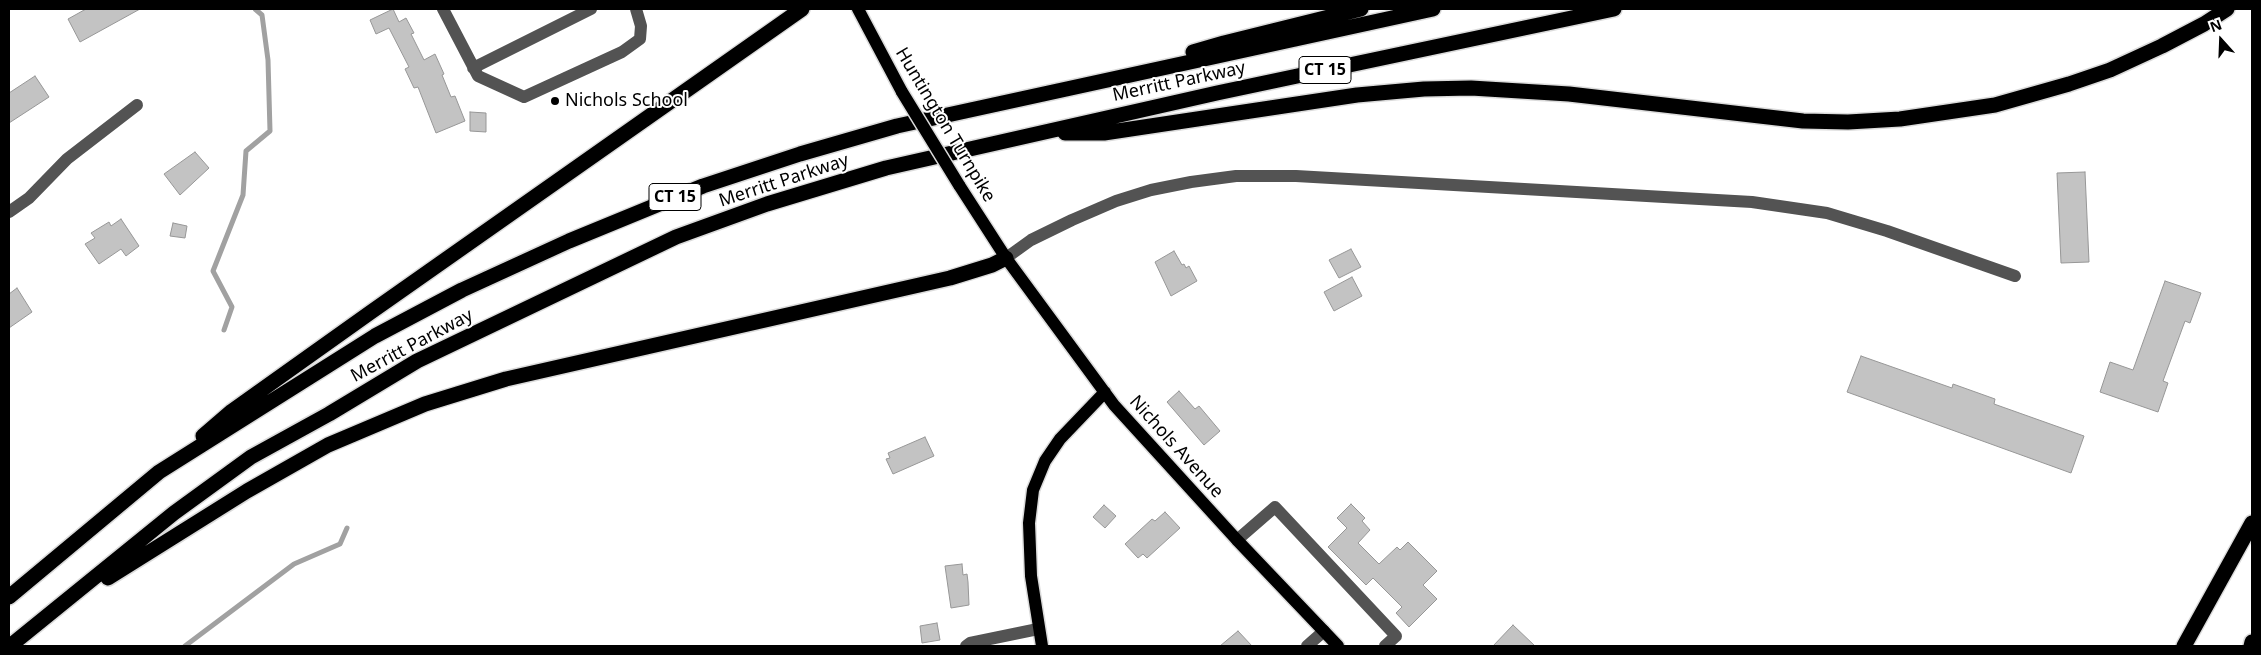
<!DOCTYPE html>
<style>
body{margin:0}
#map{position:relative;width:2261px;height:655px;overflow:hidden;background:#fff;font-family:"Noto Sans",sans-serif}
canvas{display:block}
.frame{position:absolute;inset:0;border:10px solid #000;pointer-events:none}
.north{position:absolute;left:2196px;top:15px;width:50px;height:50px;-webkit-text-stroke:4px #fff;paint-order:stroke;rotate:340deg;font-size:14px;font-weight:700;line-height:20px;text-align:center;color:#000}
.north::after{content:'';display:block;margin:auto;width:18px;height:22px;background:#000;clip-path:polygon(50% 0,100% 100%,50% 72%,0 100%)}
</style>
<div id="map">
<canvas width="2261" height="655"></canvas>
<div class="frame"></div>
<div class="north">N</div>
</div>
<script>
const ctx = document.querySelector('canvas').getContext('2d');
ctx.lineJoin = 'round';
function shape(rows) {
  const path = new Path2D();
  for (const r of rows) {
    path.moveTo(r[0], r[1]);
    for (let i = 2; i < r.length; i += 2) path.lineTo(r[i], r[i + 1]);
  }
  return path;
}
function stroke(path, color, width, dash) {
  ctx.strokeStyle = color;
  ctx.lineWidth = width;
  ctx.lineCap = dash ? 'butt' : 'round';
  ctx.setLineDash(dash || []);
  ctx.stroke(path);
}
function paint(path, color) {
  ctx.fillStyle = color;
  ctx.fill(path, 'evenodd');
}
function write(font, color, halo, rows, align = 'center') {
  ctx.font = font + ' "Noto Sans",sans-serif';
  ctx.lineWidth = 4;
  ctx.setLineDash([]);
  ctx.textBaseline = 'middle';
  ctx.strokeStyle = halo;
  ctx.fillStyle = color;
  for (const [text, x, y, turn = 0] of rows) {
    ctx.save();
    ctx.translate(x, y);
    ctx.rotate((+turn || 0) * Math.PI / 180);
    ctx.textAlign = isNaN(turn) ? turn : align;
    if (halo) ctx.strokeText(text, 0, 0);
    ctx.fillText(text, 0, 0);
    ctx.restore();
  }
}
const stream = shape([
 [224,330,232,307,213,271,243,195,246,151,270,131,268,60,262,15,255,9],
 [185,646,294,564,340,544,347,528]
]);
const building = shape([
 [86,9,140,9,80,42,68,19,86,9],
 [393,9,399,22,406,18,414,33,411,34,424,60,435,54,444,74,442,75,451,97,455,96,465,121,436,133,418,87,414,88,405,69,409,67,389,28,376,34,370,20,393,9],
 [35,76,49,97,9,123,9,93,35,76],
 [470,112,486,113,486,132,470,131,470,112],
 [195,152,209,168,180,195,164,174,195,152],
 [2085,172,2089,262,2061,263,2057,173,2085,172],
 [121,219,139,246,126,256,121,249,99,264,85,244,95,238,91,233,109,222,111,226,121,219],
 [173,223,187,226,185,238,170,236,173,223],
 [1351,249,1361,267,1339,278,1329,260,1351,249],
 [1174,251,1182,265,1184,264,1186,268,1189,266,1197,281,1171,296,1155,262,1174,251],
 [1352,277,1362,296,1334,311,1324,292,1352,277],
 [2165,281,2201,293,2190,323,2185,321,2163,381,2168,383,2158,412,2100,392,2110,362,2133,370,2165,281],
 [17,288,32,312,9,328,9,294,17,288],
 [1861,356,1952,388,1953,384,1995,399,1994,404,2084,436,2071,473,1847,392,1861,356],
 [1179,391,1195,409,1199,406,1220,431,1204,445,1167,402,1179,391],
 [925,437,934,456,893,474,886,459,890,458,888,453,925,437],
 [1351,504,1365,518,1362,521,1370,530,1358,543,1379,564,1397,547,1400,550,1408,542,1437,571,1423,585,1437,599,1409,627,1396,613,1402,607,1373,578,1366,585,1328,547,1347,528,1337,518,1351,504],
 [1104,505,1116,516,1105,528,1093,517,1104,505],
 [1165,512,1180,528,1147,558,1143,554,1138,558,1125,544,1152,519,1155,521,1165,512],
 [962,564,963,575,967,574,968,582,969,605,951,608,945,566,962,564],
 [937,623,940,640,922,643,920,626,937,623],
 [1513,625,1535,646,1493,646,1513,625],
 [1238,631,1252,646,1220,646,1238,631]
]);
const minor = shape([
 [443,9,478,76,524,97,622,52,640,39,641,26,636,9],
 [473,68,591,9],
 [9,212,29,198,67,159,137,105],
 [1006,258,1031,240,1072,220,1116,201,1151,190,1191,182,1236,176,1296,176,1752,202,1827,213,1887,231,2015,276],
 [1237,540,1275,507,1396,636,1385,646],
 [966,646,970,643,1038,629],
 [1307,646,1324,631]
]);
const major = shape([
 [858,9,902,92],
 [959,185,1006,258,1114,405,1237,540,1338,646],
 [1042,646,1031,576,1029,523,1033,490,1045,461,1060,439,1105,392]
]);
const highway = shape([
 [1193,52,1224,43,1361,9],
 [1065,133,1104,133,1357,95,1424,89,1471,88,1569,94,1803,121,1848,122,1900,119,1995,105,2069,84,2110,70,2162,46,2204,24,2227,9],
 [203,436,232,411,371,312,802,9],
 [108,578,247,491,328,445,425,404,506,379,950,278,992,265,1006,258],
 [9,597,159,472,375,336,462,290,569,241,703,186,800,154,897,126,1433,9],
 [10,646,174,513,251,457,329,414,417,361,676,237,767,204,886,168,1217,93,1614,9],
 [2184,646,2252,523],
 [2251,646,2252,642]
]);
const majorBridge = shape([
 [902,92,959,185]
]);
const markers = [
 [555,101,5,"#000"]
];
const shields = [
 [1325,70,52],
 [675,197,52]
];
const shieldNames = [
 ["CT 15",1325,70],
 ["CT 15",675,197]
];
const streetNames = [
 ["Merritt Parkway",1179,82,-12],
 ["Huntington Turnpike",945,125,59],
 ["Merritt Parkway",784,181,-18],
 ["Merritt Parkway",412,346,-28],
 ["Nichols Avenue",1176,447,48]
];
const poiNames = [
 ["Nichols School",565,101]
];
stroke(stream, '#a1a1a1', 5);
paint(building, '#c3c3c3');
stroke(building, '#979797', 1);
stroke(major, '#dbdbdb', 15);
stroke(highway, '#dbdbdb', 18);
stroke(minor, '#535353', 12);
stroke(major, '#000', 12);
stroke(highway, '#000', 15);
stroke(majorBridge, '#dbdbdb', 15, []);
stroke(majorBridge, '#000', 12);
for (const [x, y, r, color] of markers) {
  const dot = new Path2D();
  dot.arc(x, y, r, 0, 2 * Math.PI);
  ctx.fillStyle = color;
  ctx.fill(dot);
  stroke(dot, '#fff', 2);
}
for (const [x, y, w] of shields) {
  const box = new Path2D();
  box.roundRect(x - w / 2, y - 13.5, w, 27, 4);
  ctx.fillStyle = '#fff';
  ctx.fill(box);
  stroke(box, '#000', 1);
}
write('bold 16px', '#000', null, shieldNames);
write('18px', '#000', '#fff', streetNames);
write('18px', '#000', '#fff', poiNames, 'left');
</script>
